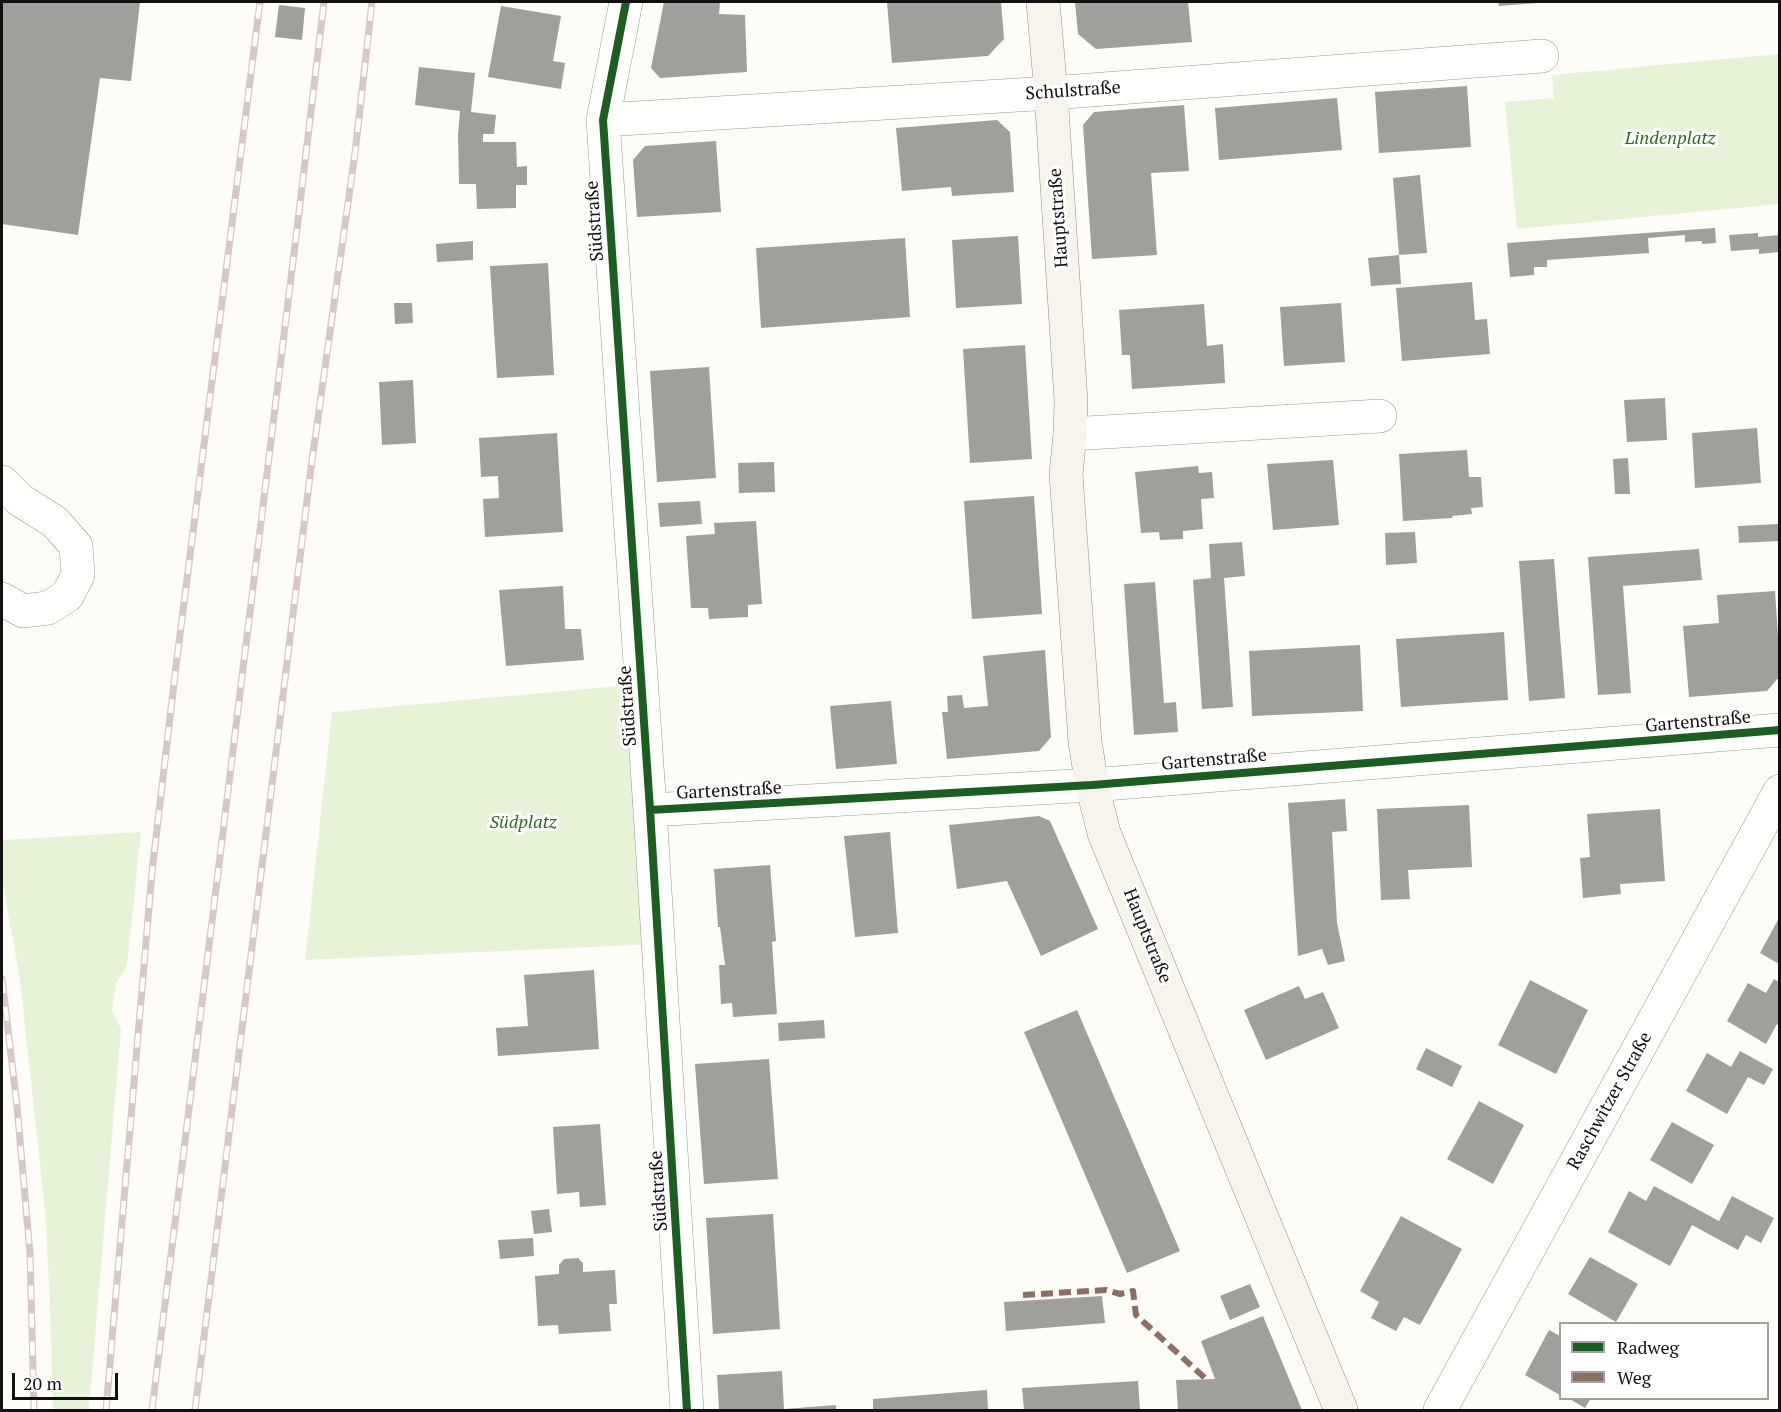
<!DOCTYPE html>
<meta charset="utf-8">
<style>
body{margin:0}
#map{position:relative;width:1781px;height:1412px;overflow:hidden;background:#fdfcf7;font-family:"PT Serif",serif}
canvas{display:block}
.frame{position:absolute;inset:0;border:3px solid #111;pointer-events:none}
.legend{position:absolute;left:1559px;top:1322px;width:210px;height:78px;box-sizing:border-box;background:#fff;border:2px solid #a0a0a0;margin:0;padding:8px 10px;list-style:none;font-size:18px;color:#111}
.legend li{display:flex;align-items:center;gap:12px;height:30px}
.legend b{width:30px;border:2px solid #a0a0a0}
.scale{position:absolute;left:12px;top:1373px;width:106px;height:27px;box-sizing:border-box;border:3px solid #111;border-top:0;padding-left:8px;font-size:18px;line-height:21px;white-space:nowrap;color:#111;-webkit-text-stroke:4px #fff;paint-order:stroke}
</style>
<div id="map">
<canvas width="1781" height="1412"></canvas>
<div class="frame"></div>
<ul class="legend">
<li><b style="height:8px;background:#1b5e20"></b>Radweg</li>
<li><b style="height:8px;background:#8d6e63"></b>Weg</li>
</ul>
<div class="scale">20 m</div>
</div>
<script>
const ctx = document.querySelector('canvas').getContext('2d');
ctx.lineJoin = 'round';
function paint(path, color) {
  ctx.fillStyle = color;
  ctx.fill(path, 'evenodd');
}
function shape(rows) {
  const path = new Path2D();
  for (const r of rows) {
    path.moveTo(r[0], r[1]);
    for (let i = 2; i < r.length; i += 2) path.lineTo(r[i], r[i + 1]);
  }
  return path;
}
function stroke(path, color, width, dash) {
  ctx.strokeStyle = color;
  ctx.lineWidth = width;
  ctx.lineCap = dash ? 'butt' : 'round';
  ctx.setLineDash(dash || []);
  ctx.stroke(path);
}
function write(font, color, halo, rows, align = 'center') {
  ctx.font = font + ' "PT Serif",serif';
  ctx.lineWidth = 6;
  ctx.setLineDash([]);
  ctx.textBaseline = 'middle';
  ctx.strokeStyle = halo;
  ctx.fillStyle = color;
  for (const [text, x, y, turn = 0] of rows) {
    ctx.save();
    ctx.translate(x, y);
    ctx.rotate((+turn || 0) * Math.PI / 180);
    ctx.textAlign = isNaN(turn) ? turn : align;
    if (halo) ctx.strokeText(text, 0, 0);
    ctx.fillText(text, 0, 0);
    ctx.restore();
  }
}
const green = shape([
 [1779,54,1779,204,1517,229,1505,102,1554,98,1552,75],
 [641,684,658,944,305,960,332,712],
 [141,832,127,966,116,983,112,1011,121,1029,89,1410,53,1410,50,1304,45,1211,20,980,2,879,2,840]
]);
const building = shape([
 [2,2,140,2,131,81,100,78,78,235,2,224],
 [664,2,720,2,719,14,745,15,747,72,660,78,651,68],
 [887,2,1001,2,1004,39,988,56,892,63],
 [1075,2,1188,2,1192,42,1096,49,1078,34],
 [1498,2,1537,2,1537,3,1499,6],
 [279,5,305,8,302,40,275,37],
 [501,6,561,16,553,61,565,63,561,89,488,77],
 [419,67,475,73,471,112,496,115,494,134,483,134,483,142,516,142,517,167,527,166,527,185,516,185,516,208,477,209,476,184,459,184,458,135,460,111,415,105],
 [1467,86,1471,147,1379,153,1375,92],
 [1337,98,1342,150,1219,160,1215,108],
 [1184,105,1189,171,1151,173,1157,255,1092,259,1083,125,1094,112],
 [997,120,1010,132,1014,192,952,196,951,187,902,191,896,128],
 [716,141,721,212,637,217,633,160,645,146],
 [1420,175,1427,253,1399,255,1393,178],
 [1715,228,1716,243,1702,244,1702,241,1685,242,1685,235,1648,238,1649,253,1547,260,1547,267,1534,267,1534,275,1510,277,1507,243],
 [1758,233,1758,237,1779,235,1779,252,1759,254,1759,249,1731,251,1729,235],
 [1018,236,1022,304,956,308,952,240],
 [905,238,910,317,761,328,756,248],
 [473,241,473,260,437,262,436,244],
 [1399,255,1401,284,1371,286,1368,258],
 [548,263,554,375,497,378,490,266],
 [1472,282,1475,320,1487,319,1490,354,1402,361,1396,288],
 [394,303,412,303,413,323,395,324],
 [1341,303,1345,362,1284,366,1280,307],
 [1204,304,1207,346,1223,344,1225,383,1132,389,1130,355,1122,355,1119,310],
 [1025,345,1032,459,970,463,963,349],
 [709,367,716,478,657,482,650,371],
 [413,380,416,443,382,445,379,382],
 [1665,398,1667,440,1627,442,1624,400],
 [1757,428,1761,483,1695,488,1692,433],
 [557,433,563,532,485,537,483,499,499,498,498,476,481,477,479,438],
 [1467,450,1469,477,1481,477,1483,507,1471,508,1472,514,1452,516,1453,518,1403,521,1399,454],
 [1628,458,1630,494,1615,494,1613,459],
 [1333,460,1339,525,1273,530,1267,464],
 [774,462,775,492,739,493,738,463],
 [1198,466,1199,473,1212,472,1214,498,1201,499,1203,529,1183,531,1183,539,1160,540,1159,532,1141,533,1135,472],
 [1034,496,1042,614,972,619,964,501],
 [700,501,702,524,660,527,658,503],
 [756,521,762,604,748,605,748,617,709,619,708,608,691,608,686,536,715,534,714,523],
 [1779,524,1779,541,1739,543,1738,526],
 [1415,532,1417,563,1386,565,1385,533],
 [1242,542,1245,576,1224,578,1233,707,1202,709,1193,580,1211,578,1209,544],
 [1699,549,1702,580,1623,586,1631,693,1598,695,1588,557],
 [1554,559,1565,698,1529,701,1519,561],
 [1155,582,1164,703,1176,702,1178,732,1134,735,1124,584],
 [563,586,565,629,581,629,584,660,506,666,499,590],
 [1775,591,1779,651,1779,677,1767,691,1689,697,1683,626,1719,623,1717,595],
 [1504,632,1508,700,1401,707,1396,639],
 [1360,645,1363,711,1252,716,1249,651],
 [1045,650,1051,737,1039,751,947,759,942,712,948,712,947,696,962,695,964,708,988,706,983,656],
 [891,701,897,764,836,769,830,706],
 [1345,799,1347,831,1332,832,1337,923,1345,961,1328,965,1322,949,1298,956,1288,803],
 [1469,805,1472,867,1408,870,1410,899,1381,900,1377,809],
 [1660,809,1665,881,1620,884,1621,894,1583,898,1580,858,1590,857,1587,814],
 [1039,816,1050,821,1098,929,1041,956,1007,881,957,889,949,825],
 [890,832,898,933,855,937,844,836],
 [770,865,776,941,772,942,777,1014,733,1017,732,1003,721,1004,719,965,725,965,720,927,718,927,714,869],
 [1779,918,1779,964,1760,953],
 [594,970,599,1049,498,1056,496,1028,528,1026,524,975],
 [1774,979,1779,982,1779,1025,1777,1024,1766,1044,1727,1021,1748,983,1766,993],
 [1530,980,1588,1010,1556,1074,1498,1045],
 [1299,986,1305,999,1323,992,1339,1028,1266,1060,1244,1010],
 [1077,1010,1180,1251,1127,1273,1024,1032],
 [824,1020,825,1038,779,1041,778,1023],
 [1426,1048,1462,1066,1452,1087,1416,1069],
 [1740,1051,1773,1069,1764,1085,1748,1077,1727,1114,1686,1091,1707,1053,1731,1067],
 [769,1059,778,1179,704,1184,695,1064],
 [1479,1101,1524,1125,1493,1184,1447,1159],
 [1672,1122,1714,1145,1692,1184,1650,1160],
 [600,1124,606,1205,580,1207,579,1192,557,1194,553,1127],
 [1654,1186,1719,1221,1732,1196,1774,1218,1761,1243,1746,1235,1738,1250,1692,1225,1670,1266,1608,1232,1629,1191,1646,1201],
 [549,1209,552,1232,534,1234,531,1211],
 [773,1214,780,1329,713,1334,706,1218],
 [1401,1216,1462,1249,1420,1325,1404,1317,1396,1331,1371,1318,1379,1302,1360,1291],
 [533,1238,534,1256,500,1259,498,1240],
 [1590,1257,1638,1284,1616,1322,1568,1294],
 [578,1258,583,1263,583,1272,615,1270,617,1304,609,1304,611,1331,559,1334,558,1325,538,1326,535,1276,559,1274,559,1265,564,1259],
 [1250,1284,1260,1307,1230,1320,1220,1296],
 [1102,1296,1105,1323,1006,1331,1004,1302],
 [1263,1316,1302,1410,1178,1410,1176,1380,1215,1379,1201,1341],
 [1549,1330,1560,1336,1560,1395,1525,1375],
 [782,1371,784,1409,836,1405,836,1410,719,1410,717,1375],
 [1138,1381,1140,1410,1024,1410,1022,1388],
 [987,1390,988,1410,873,1410,873,1399],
 [1568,1398,1591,1398,1585,1408]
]);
const street = shape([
 [626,2,603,120,650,810,687,1410],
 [603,120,1051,93,1542,56],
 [1070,434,1380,416],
 [2,482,20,500,55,522,76,546,78,575,67,596,48,608,23,611,2,599],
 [650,810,1092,785,1780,730],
 [1440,1410,1780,791]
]);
const secondary = shape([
 [1043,2,1051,93,1071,401,1070,434,1066,474,1085,742,1092,785,1104,833,1341,1410]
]);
const rail = shape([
 [2,979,17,1106,30,1253,34,1410],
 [106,1410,152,872,176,666,260,2],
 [152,1410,297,229,324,2],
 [195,1410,311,468,355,153,372,2]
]);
const quiet = shape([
 [1023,1295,1106,1290,1120,1294,1133,1291,1136,1315,1206,1379]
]);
const cycleway = shape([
 [626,2,603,120,650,810,687,1410],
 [650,810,1092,785,1780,730]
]);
const streetNames = [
 ["Schulstraße",1073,91,-4],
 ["Hauptstraße",1059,218,-94],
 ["Südstraße",595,221,-94],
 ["Südstraße",628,706,-94],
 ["Gartenstraße",1698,722,-5],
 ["Gartenstraße",1214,760,-5],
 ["Gartenstraße",729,791,-3],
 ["Hauptstraße",1147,936,68],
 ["Raschwitzer Straße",1610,1101,-61],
 ["Südstraße",659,1191,-94]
];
const parkNames = [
 ["Lindenplatz",1670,139],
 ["Südplatz",523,823]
];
paint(green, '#e7f3d7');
paint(building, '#a19f9c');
stroke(street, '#979795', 34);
stroke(secondary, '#8e8d8b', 34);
stroke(street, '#fffffe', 33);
stroke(secondary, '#f6f4eb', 33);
stroke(rail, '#d9c6c7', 7);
stroke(rail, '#fff', 4.5, [14]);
stroke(quiet, '#8d6e63', 6, [12, 6]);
stroke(cycleway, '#1b5e20', 8);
write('18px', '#111', '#fff', streetNames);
write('italic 18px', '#2f6b1f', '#fff', parkNames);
</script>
